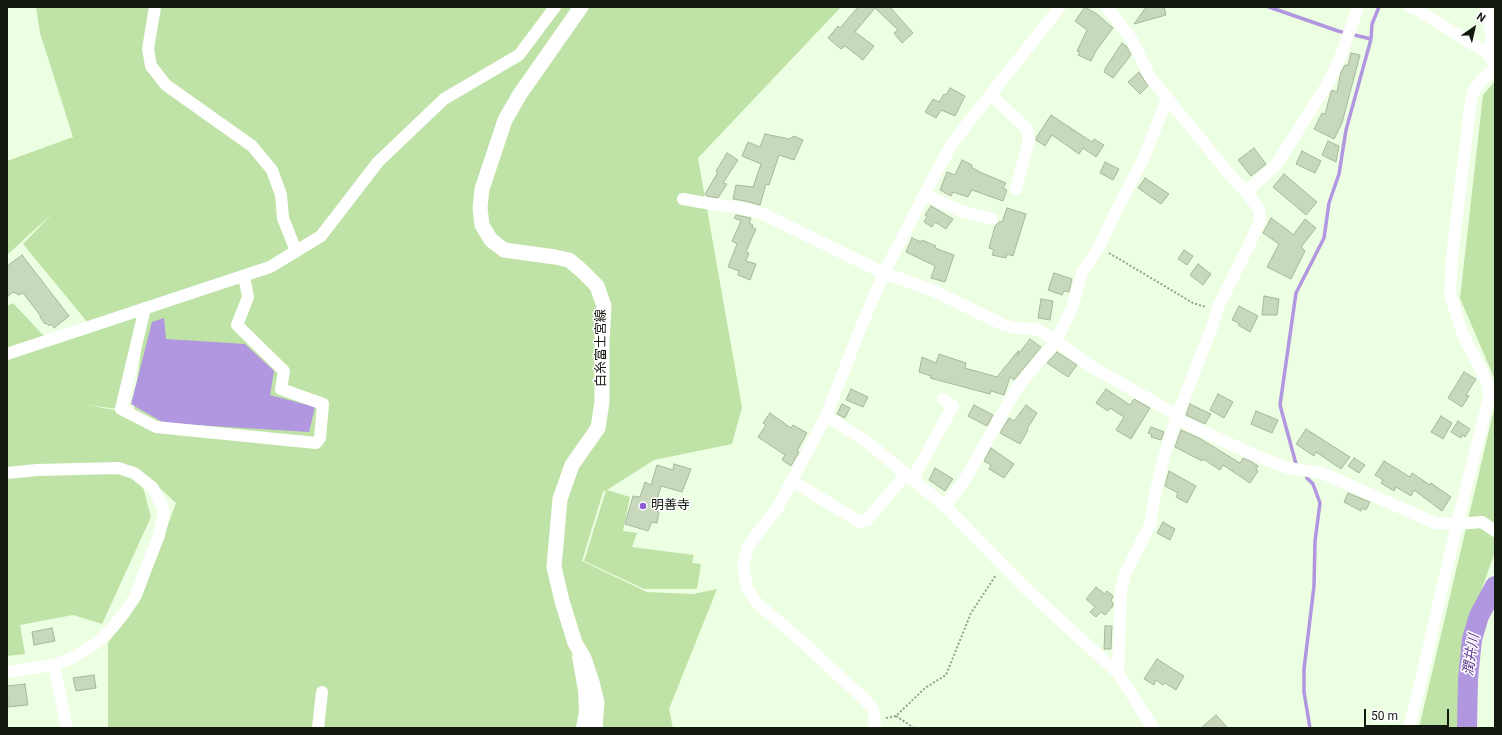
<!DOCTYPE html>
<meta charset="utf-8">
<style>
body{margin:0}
#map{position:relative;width:1502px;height:735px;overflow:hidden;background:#edffe2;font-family:Roboto,sans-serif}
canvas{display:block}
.frame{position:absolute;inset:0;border:8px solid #13190f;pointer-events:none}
.north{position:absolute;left:1454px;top:8px;width:40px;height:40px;-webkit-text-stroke:3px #fff;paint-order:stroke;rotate:34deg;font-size:11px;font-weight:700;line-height:16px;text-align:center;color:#13190f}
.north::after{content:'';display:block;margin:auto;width:14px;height:18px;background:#13190f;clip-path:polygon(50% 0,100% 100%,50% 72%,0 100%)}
.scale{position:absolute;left:1364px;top:709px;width:85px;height:18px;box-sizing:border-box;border:2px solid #13190f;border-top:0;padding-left:5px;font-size:12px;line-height:14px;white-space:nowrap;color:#13190f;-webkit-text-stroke:3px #fff;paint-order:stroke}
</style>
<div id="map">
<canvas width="1502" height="735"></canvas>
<div class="frame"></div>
<div class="north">N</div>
<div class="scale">50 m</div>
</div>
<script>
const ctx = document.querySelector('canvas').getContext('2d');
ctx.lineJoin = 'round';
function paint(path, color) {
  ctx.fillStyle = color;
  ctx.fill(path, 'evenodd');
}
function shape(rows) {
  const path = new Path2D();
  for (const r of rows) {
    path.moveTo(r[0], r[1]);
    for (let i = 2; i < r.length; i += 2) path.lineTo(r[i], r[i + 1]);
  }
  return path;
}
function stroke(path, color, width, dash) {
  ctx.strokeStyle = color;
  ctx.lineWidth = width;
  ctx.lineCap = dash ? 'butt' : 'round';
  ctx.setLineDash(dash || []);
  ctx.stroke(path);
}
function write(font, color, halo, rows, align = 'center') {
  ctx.font = font + ' Roboto,"Noto Sans JP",sans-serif';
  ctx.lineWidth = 3;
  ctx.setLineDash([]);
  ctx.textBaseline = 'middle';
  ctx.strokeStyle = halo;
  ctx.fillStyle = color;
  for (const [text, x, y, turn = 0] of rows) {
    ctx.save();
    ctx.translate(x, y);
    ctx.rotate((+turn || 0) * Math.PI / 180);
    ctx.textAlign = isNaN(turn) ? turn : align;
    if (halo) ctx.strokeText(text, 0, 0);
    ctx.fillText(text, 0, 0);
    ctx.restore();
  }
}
const green = shape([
 [36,7,841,7,698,158,742,407,732,444,654,460,607,490,630,497,623,531,637,533,632,547,694,555,692,563,701,564,697,589,644,589,584,561,606,490,603,492,582,561,647,592,693,594,717,589,669,709,673,728,108,728,108,643,142,596,176,503,138,468,151,517,102,624,73,615,20,625,25,654,7,656,7,356,88,323,23,244,53,213,7,255,7,161,73,137,40,33],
 [145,315,133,418,120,411,87,405,125,410],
 [1495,81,1495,380,1460,298,1483,95],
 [13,303,45,337,7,350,7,306],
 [1495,405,1495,552,1474,611,1467,712,1468,728,1419,728]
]);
const water = shape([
 [164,318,166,339,245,344,274,371,270,395,315,407,309,432,164,423,131,404,152,322]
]);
const stream = shape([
 [1269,7,1338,31,1371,39],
 [1299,467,1296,464,1280,405,1296,293,1324,238,1329,203,1339,174,1346,130,1371,39,1372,24,1379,7],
 [1305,472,1307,478,1313,484,1320,503,1315,541,1314,586,1304,669,1304,692,1310,728]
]);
const river = shape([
 [1467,728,1468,679,1472,639,1479,616,1495,586]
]);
const building = shape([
 [858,7,890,7,913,33,902,43,894,33,898,30,875,8,855,32,874,46,863,60,845,46,841,49,828,38,838,26,840,28,858,7],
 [1085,7,1097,14,1113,28,1096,51,1091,61,1078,55,1080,52,1077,51,1087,30,1075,21,1085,7],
 [1146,7,1164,7,1166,15,1134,24,1146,7],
 [1122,43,1127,47,1131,55,1113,78,1104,72,1106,67,1122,43],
 [1351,53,1360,55,1342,123,1334,139,1314,129,1322,113,1325,114,1331,92,1332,90,1337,92,1341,72,1345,65,1348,65,1351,53],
 [1139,72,1148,86,1140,94,1128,82,1139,72],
 [950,88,965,96,955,116,941,110,936,118,925,112,933,99,939,102,944,94,946,95,950,88],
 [1051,115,1092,142,1094,139,1104,145,1096,157,1083,148,1079,154,1052,135,1045,146,1036,140,1036,138,1051,115],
 [765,134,789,139,794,136,803,140,794,160,779,155,769,185,766,184,760,205,745,201,733,199,736,185,753,187,761,164,742,156,748,142,760,147,765,134],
 [1328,141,1339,146,1336,162,1322,155,1328,141],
 [1254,148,1266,164,1251,176,1238,160,1254,148],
 [1302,151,1321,161,1315,173,1296,164,1302,151],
 [727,153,738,160,723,183,727,184,718,198,707,196,705,194,718,172,716,171,727,153],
 [962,160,972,165,971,167,980,172,1006,183,1003,188,1007,190,1003,201,972,190,968,197,953,192,951,196,940,190,947,172,955,175,962,160],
 [1105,162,1119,169,1113,180,1100,173,1105,162],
 [1284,174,1317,202,1306,215,1273,187,1284,174],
 [1145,178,1169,194,1161,204,1138,188,1145,178],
 [931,206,953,219,946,229,935,222,932,227,924,222,927,216,925,215,931,206],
 [1007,208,1026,214,1013,256,1007,254,1006,258,992,255,994,250,989,248,995,226,999,222,1002,222,1007,208],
 [736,215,751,218,749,223,753,225,752,227,756,229,746,252,749,253,746,261,756,264,750,280,738,275,739,271,728,267,737,244,732,241,741,221,734,218,736,215],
 [1271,218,1289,231,1293,235,1305,219,1316,228,1301,247,1305,251,1291,279,1267,267,1279,244,1263,233,1271,218],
 [912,238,921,242,922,240,936,246,935,248,954,255,945,282,931,278,935,266,906,252,912,238],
 [1184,250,1193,256,1187,265,1178,259,1184,250],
 [22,255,69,316,54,328,51,324,49,326,46,323,45,324,40,317,40,315,23,293,19,295,13,292,7,297,7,266,22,255],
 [1198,264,1211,274,1203,285,1190,275,1198,264],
 [1054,273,1072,279,1069,292,1064,291,1062,295,1048,290,1054,273],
 [1264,296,1279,299,1277,315,1262,315,1264,296],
 [1041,299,1053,301,1050,320,1038,318,1041,299],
 [1239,306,1258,316,1250,332,1238,325,1239,323,1232,320,1239,306],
 [1030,339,1041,347,1014,380,1010,377,1004,395,991,391,990,394,930,378,931,376,919,372,922,357,936,363,939,354,966,363,965,368,997,377,1018,351,1019,351,1017,356,1030,339],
 [1057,352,1077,365,1068,377,1047,363,1057,352],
 [1464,372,1476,379,1466,395,1469,396,1462,407,1448,398,1464,372],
 [851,389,868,397,863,407,846,400,851,389],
 [1106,389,1130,405,1134,399,1150,408,1131,439,1116,430,1124,417,1110,408,1108,411,1096,403,1106,389],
 [1218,394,1233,402,1224,418,1210,410,1218,394],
 [842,404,850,408,845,418,837,414,842,404],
 [1190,404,1211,414,1205,424,1186,415,1190,404],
 [974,405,993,415,987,426,968,416,974,405],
 [1026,405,1037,413,1027,429,1028,430,1020,444,1000,433,1009,418,1014,421,1026,405],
 [1256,411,1278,420,1272,433,1251,424,1256,411],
 [770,413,791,428,793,425,807,433,797,451,799,452,791,466,782,460,785,455,758,437,766,425,763,423,770,413],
 [1441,416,1452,423,1443,439,1431,432,1441,416],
 [1458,421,1470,429,1465,437,1463,435,1461,438,1451,432,1458,421],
 [1151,427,1164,432,1161,440,1151,437,1152,435,1148,433,1151,427],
 [1306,429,1350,457,1341,469,1316,452,1314,456,1296,444,1306,429],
 [1181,430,1199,438,1240,463,1243,458,1252,462,1258,466,1256,469,1258,471,1250,483,1223,465,1220,470,1203,459,1202,461,1175,447,1181,430],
 [991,448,1014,464,1004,478,989,469,991,465,984,461,991,448],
 [1354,458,1365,465,1359,473,1348,466,1354,458],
 [1384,461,1410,477,1412,473,1430,485,1431,483,1451,497,1442,511,1414,490,1411,496,1396,487,1394,491,1381,483,1383,480,1375,475,1384,461],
 [674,464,691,469,682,492,661,486,654,510,659,512,657,523,652,522,648,531,625,524,633,496,640,497,645,482,651,485,657,465,673,470,674,464],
 [935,468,953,479,945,491,929,480,935,468],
 [1169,471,1196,486,1187,503,1176,497,1178,493,1165,486,1169,471],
 [1348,493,1370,502,1366,510,1362,508,1361,511,1344,502,1348,493],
 [1163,522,1175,529,1170,540,1157,533,1163,522],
 [1096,587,1105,594,1107,591,1113,596,1111,601,1113,603,1113,606,1105,615,1101,612,1096,617,1090,612,1095,607,1086,599,1096,587],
 [1105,626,1112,626,1111,649,1104,649,1105,626],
 [52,628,55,641,34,645,32,632,52,628],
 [1157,659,1184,676,1176,690,1165,683,1163,685,1156,680,1154,685,1144,679,1157,659],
 [94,675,96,688,76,691,73,678,94,675],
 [25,684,28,705,8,707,7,686,25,684],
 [1216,715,1228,728,1201,728,1216,715]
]);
const path = shape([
 [1109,253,1193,303,1206,307],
 [896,716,914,728],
 [886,718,896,716,925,688,946,675,971,613,996,575]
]);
const minor = shape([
 [155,7,148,49,151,66,166,85,252,146,272,170,281,195,283,218,296,251],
 [1107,7,1132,40,1150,77,1230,175,1246,192,1259,209,1260,220,1250,243,1219,305,1212,327,1176,419,1164,456,1155,494,1150,525,1125,574,1121,589,1118,673,1153,728],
 [1410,7,1416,9,1487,53,1495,65],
 [1487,7,1488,20,1492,35,1491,45,1487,53],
 [990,94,1026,128,1029,140,1016,189],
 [1246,192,1276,165,1328,83,1342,53,1358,7],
 [924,195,961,211,992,219],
 [683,199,717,205,743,208,763,214,884,273,934,291,1004,325,1015,328,1036,329,1046,334,1092,367,1177,415],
 [145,308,121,409,156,427,316,443,320,438,323,404,281,389,284,371,237,325,248,297,244,276],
 [7,354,270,267,321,236,378,162,444,99,519,55,555,7],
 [826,416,867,442,945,506,1024,587,1118,673],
 [1176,419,1252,454,1288,468,1322,473,1435,523,1457,524,1482,522,1495,531],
 [7,473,37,470,118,468,134,473,153,488,163,508,163,518,159,535,135,597,125,612,113,627,98,642,72,658,54,665,7,672],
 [912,480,953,406,943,399],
 [792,481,860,522,867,520,906,474],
 [945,506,964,481,1017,388,1056,341,1072,308,1082,273,1099,247,1116,211,1143,160,1167,99],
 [578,657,584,690,585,712,582,728],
 [54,665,67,728],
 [318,728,322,692],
 [874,728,875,720,873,709,864,699,806,645,757,603,747,588,743,565,748,546,778,507,826,416,863,322,884,273,924,195,953,142,1060,7],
 [1409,728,1416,701,1457,524,1489,397,1487,382,1463,335,1450,294,1452,257,1471,100,1474,90,1483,79,1495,68]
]);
const major = shape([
 [581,7,520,94,505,120,482,189,480,208,482,225,491,240,504,250,555,257,569,260,581,270,597,286,604,306,602,342,602,402,598,428,572,465,560,499,554,567,562,601,575,643,584,658,592,682,597,702,595,728]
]);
const markers = [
 [643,506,4,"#8c59d2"]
];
const streetNames = [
 ["白糸富士宮線",602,348,-90]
];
const poiNames = [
 ["明善寺",651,506]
];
const waterNames = [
 ["潤井川",1472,655,-81]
];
paint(green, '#bfe3a6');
paint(water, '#b196e0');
stroke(stream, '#b196e0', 3.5);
stroke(river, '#b196e0', 20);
paint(building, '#c7d8bc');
stroke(building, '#a6b79c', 1);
stroke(path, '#95a28d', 2, [2, 2]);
stroke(minor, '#fff', 12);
stroke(major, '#fff', 15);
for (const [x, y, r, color] of markers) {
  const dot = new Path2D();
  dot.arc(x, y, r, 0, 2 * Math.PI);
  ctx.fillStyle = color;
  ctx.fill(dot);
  stroke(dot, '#fff', 1.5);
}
write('13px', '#13190f', '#fff', streetNames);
write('13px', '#13190f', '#fff', poiNames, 'left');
write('italic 14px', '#5a348b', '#fff', waterNames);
</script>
